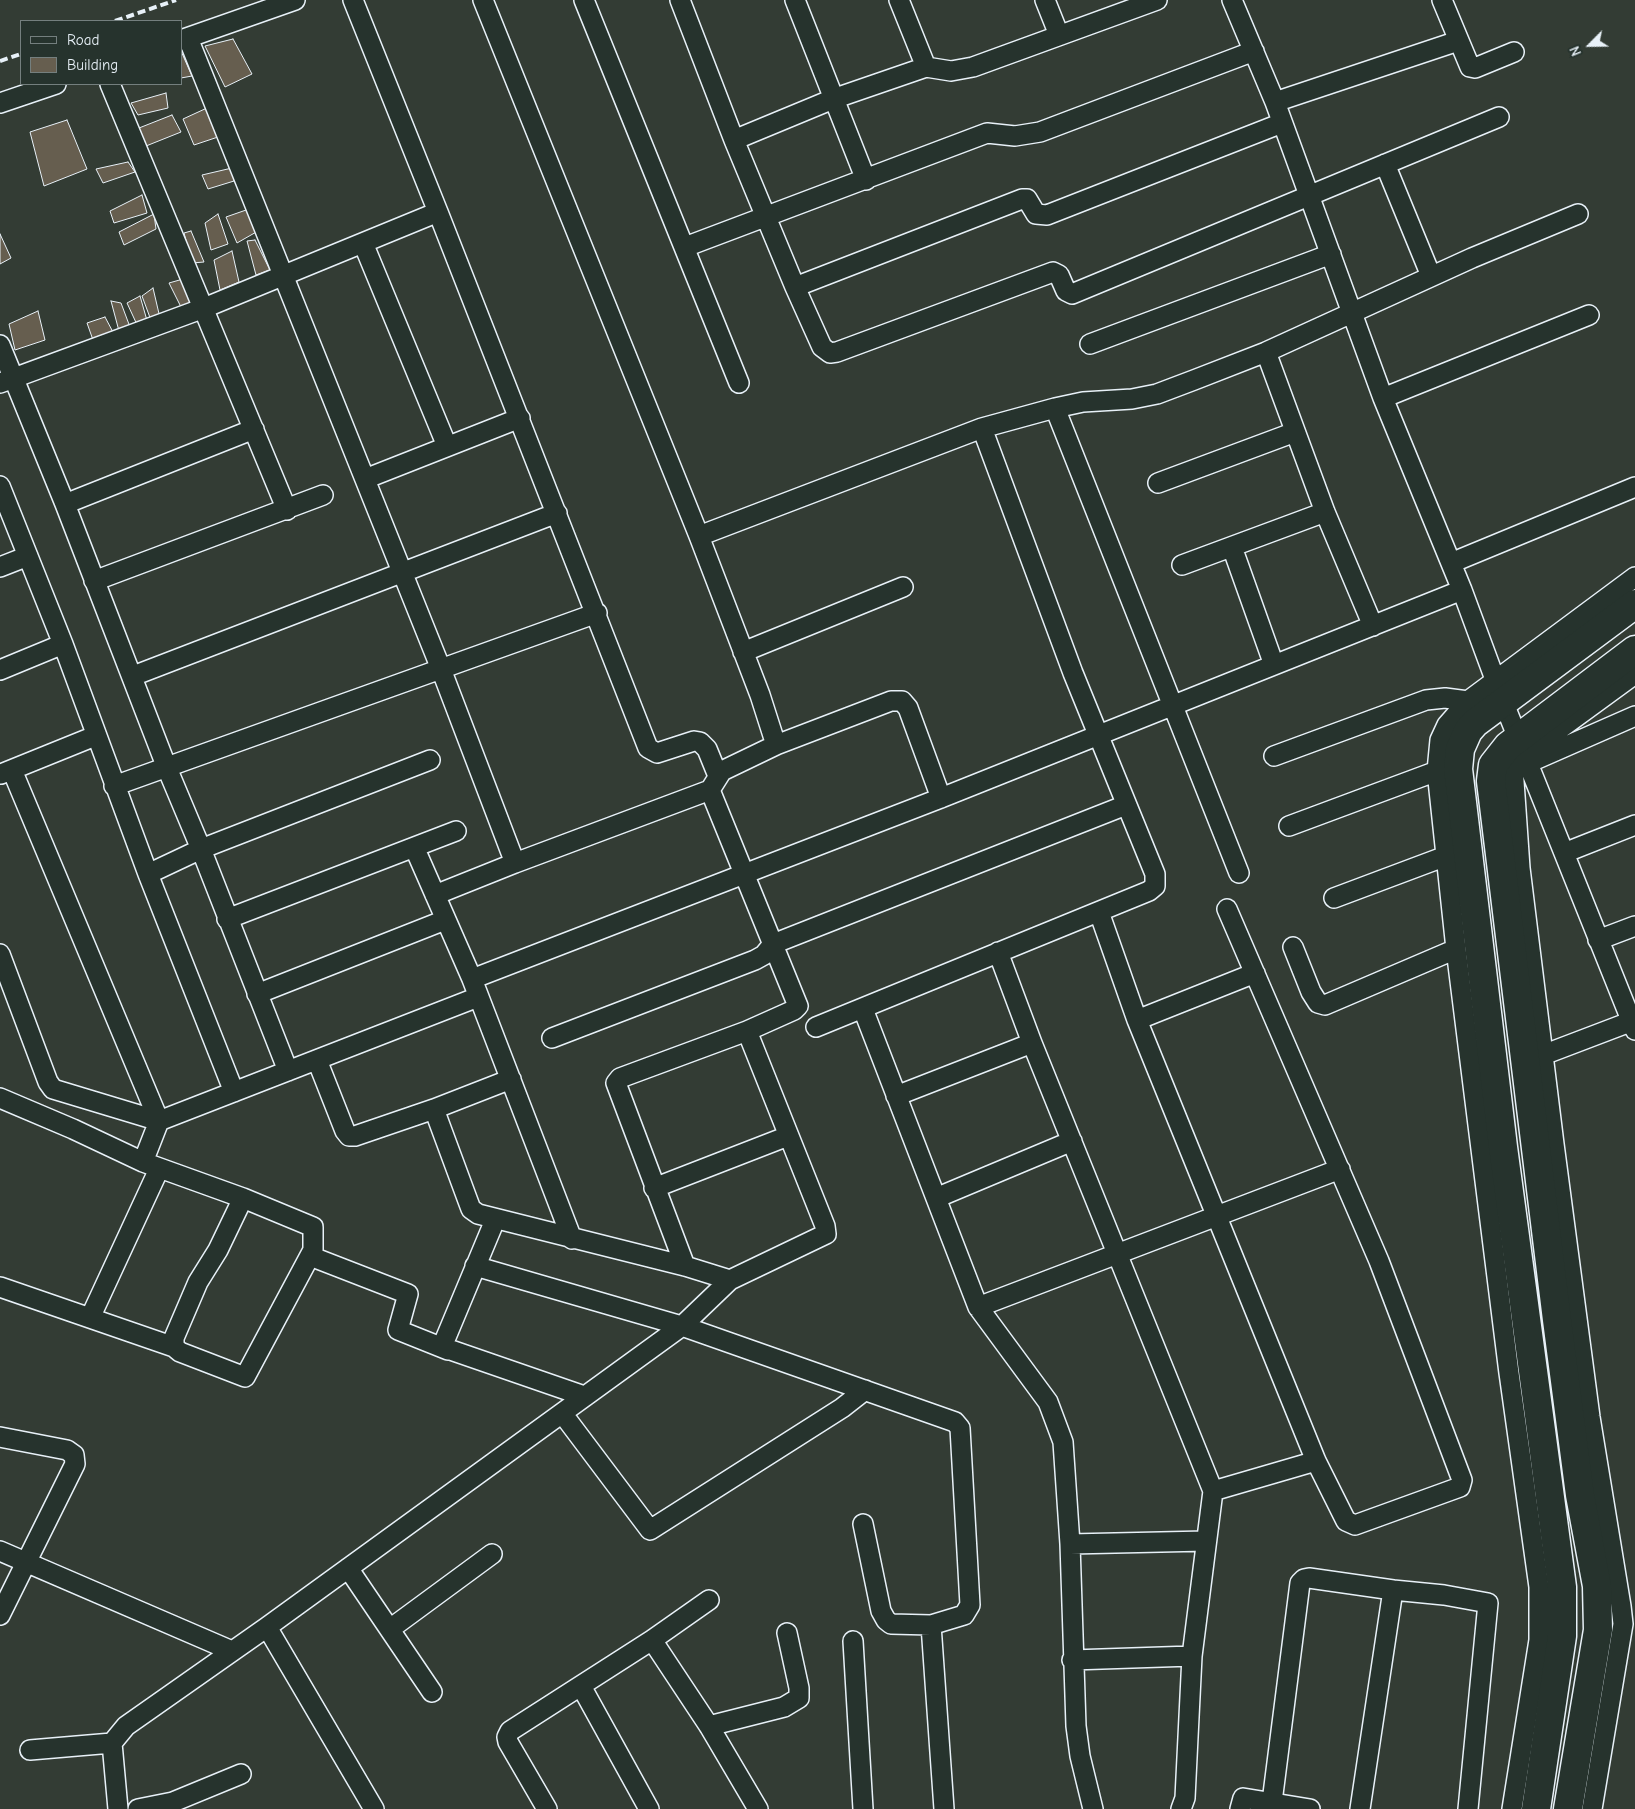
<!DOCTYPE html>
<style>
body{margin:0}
#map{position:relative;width:1635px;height:1809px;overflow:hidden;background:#333c34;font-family:"Comic Neue",sans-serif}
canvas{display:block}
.legend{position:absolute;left:20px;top:20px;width:162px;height:65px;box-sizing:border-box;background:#26332d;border:1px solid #747f7e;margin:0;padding:6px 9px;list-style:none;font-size:15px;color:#e8f1f8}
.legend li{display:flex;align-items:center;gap:10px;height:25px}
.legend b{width:25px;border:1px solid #747f7e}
.north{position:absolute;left:1565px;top:20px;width:50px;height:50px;-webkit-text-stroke:4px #26332d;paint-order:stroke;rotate:247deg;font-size:14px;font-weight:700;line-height:20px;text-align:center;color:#e8f1f8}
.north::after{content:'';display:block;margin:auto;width:18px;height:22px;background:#e8f1f8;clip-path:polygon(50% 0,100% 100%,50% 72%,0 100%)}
</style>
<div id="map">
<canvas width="1635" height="1809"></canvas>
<ul class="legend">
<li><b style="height:6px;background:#26332d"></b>Road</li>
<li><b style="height:14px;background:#665e4f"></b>Building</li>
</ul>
<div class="north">N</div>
</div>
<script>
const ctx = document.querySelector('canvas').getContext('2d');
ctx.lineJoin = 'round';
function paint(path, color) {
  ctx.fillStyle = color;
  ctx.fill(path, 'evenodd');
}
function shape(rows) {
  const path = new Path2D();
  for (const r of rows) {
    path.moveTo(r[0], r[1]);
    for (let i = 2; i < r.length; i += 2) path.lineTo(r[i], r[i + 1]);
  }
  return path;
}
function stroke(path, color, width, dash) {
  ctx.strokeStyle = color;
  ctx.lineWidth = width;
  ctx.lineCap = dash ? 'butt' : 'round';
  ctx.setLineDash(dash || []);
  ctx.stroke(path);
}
const building = shape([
 [233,39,252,74,225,87,205,46,233,39],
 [181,51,192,76,181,78,181,51],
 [166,93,168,108,138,115,131,103,166,93],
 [207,108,221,136,194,145,183,119,207,108],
 [172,115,181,132,146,146,139,128,172,115],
 [67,120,87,169,44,186,30,132,67,120],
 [128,162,135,172,103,183,96,169,128,162],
 [232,168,234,181,208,189,202,175,232,168],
 [142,195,147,213,114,223,110,211,142,195],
 [249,209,258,231,237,243,226,217,249,209],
 [154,214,156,229,124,245,119,232,154,214],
 [218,214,228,244,211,250,205,223,218,214],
 [191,231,204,262,192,263,184,233,191,231],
 [0,234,11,258,0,264,0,234],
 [255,240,270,270,256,275,247,241,255,240],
 [232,251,239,282,220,290,214,260,232,251],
 [183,279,196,304,182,309,169,283,183,279],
 [153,288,160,318,152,323,142,296,153,288],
 [140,296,148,324,139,329,127,303,140,296],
 [111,301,121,303,130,327,119,331,111,301],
 [38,311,45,340,15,350,9,324,38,311],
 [105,317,114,334,93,340,87,323,105,317]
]);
const street = shape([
 [483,0,699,536,760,695,776,745,891,701,902,701,908,708,941,798],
 [584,0,739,383],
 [680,0,734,140,795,287,1022,199,1027,199,1036,214,1047,215,1282,123],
 [795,0,866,180],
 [1045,0,1059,35],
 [1232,0,1275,102,1383,398,1462,590,1503,701,1635,1030],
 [1442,0,1470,67,1475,68,1514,52],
 [188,38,441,669,515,863,710,790,722,771,776,745],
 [181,40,295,0],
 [926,67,951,71,973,67,1157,0],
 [110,84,287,510],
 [1275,102,1458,41],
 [0,103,56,84],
 [734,140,833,99,926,67,899,0],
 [1385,164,1431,276],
 [438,212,648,748,657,753,694,741,700,742,707,749,718,776],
 [363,243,447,446],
 [685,247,987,133,1015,136,1040,132,1254,51],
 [795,287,822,347,830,353,837,352,1053,272,1059,275,1066,291,1072,294,1499,117],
 [1090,344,1331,254],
 [0,345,65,504,167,768,201,849,288,1071],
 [1266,352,1325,512,1373,626],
 [0,383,204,308,438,212,353,0],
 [1383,398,1589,315],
 [1055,408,1083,402,1132,399,1157,394,1194,380,1266,352,1472,258,1578,214],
 [365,479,520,418],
 [1158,483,1295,432],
 [0,486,63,644,148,874,234,1092],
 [65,504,254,429],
 [699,536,982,428,1055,408,1239,873],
 [1232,547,1274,665],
 [1451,563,1635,487],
 [1182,565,1325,512],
 [0,567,28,556],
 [94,581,323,495],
 [743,652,903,587],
 [0,670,63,644],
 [133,676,557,513],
 [1274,756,1426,700,1445,698,1468,701],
 [1528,763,1635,716],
 [12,770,159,1121,143,1162],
 [1,774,95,736],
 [114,786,597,613],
 [1289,826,1437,771],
 [415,849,472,979,572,1239],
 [1564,853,1635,825],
 [148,874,201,849,430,760],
 [435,895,515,863],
 [1334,898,1446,856],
 [1099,912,1137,1020,1316,1461,1346,1521,1355,1525,1460,1487,1462,1480,1379,1261,1227,909],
 [227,919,456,831],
 [1598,940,1635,926],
 [1293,947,1311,992,1318,1003,1325,1005,1456,949],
 [998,952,1032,1043,1213,1491,1192,1656,1185,1798,1181,1809],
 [0,954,48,1082,53,1089,159,1121,478,997],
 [472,979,941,798,1462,590],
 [257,994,445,920],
 [863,1009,978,1307,1048,1402,1063,1442,1070,1544,1076,1726,1080,1756,1093,1809],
 [1137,1020,1255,973],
 [816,1027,1149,891,1155,886,1155,874,1073,673,982,428],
 [552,1038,755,960,764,955,773,944,1126,805],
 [1543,1055,1635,1020],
 [317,1060,345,1131,349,1136,355,1136,434,1109,511,1079],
 [896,1096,1032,1043],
 [0,1098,73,1129,143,1162,243,1198,313,1227,313,1250,245,1377,180,1352,174,1347,174,1338,198,1282,218,1250,243,1198],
 [654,1188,788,1136],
 [936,1198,1072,1141],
 [495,1220,444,1342,445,1348,584,1396],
 [310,1256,408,1294,398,1330,448,1350],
 [475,1266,682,1326,955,1422,960,1428,970,1605,964,1615,931,1625,944,1809],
 [685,1266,616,1083,620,1078,747,1031,794,1010,798,1006,710,790],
 [730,1280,826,1234,825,1226,747,1031],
 [0,1287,174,1347],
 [978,1307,1340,1169],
 [90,1318,159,1169],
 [562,1413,650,1530,842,1408,865,1390],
 [0,1437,67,1450,74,1455,75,1464,0,1615],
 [1213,1491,1316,1461],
 [863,1524,881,1611,886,1620,891,1624,931,1625],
 [1070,1544,1206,1541],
 [0,1551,232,1651],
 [348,1568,432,1692],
 [1393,1590,1444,1595,1488,1603,1468,1809],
 [267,1627,374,1809],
 [390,1629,492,1554],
 [652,1640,709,1600],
 [853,1641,863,1809],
 [1072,1660,1192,1656],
 [581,1686,649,1809],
 [709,1726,784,1707,799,1698,799,1688,787,1633],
 [30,1750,112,1743],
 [1272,1802,1300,1583,1304,1579,1309,1578,1393,1590,1360,1809],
 [118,1809,112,1743,126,1726,267,1627,682,1326,730,1280,685,1266,478,1214,471,1209,468,1201,434,1109],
 [138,1809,173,1802,241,1774],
 [547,1809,508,1742,507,1737,510,1731,652,1640,709,1726,758,1809],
 [1240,1809,1243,1798,1310,1809],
 [1512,1809,1539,1640,1539,1587,1509,1373,1456,949,1437,771,1440,740,1447,725,1468,701,1635,577],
 [1592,1809,1623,1624,1621,1606,1590,1417,1554,1144,1520,868,1513,767,1517,760,1635,674]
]);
const secondary = shape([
 [1536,1809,1562,1636,1562,1587,1503,1147,1458,769,1460,749,1468,731,1475,723,1635,604],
 [1568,1809,1598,1630,1597,1586,1580,1495,1557,1320,1491,781,1493,765,1508,746,1635,650]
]);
const rail = shape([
 [115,21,176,0],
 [0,61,21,54]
]);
paint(building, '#665e4f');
stroke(building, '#e8f1f8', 1);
stroke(street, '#e8f1f8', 22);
stroke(secondary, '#e8f1f8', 31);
stroke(street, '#26332d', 19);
stroke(secondary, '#26332d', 28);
stroke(rail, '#e8f1f8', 4, [8, 4]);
</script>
